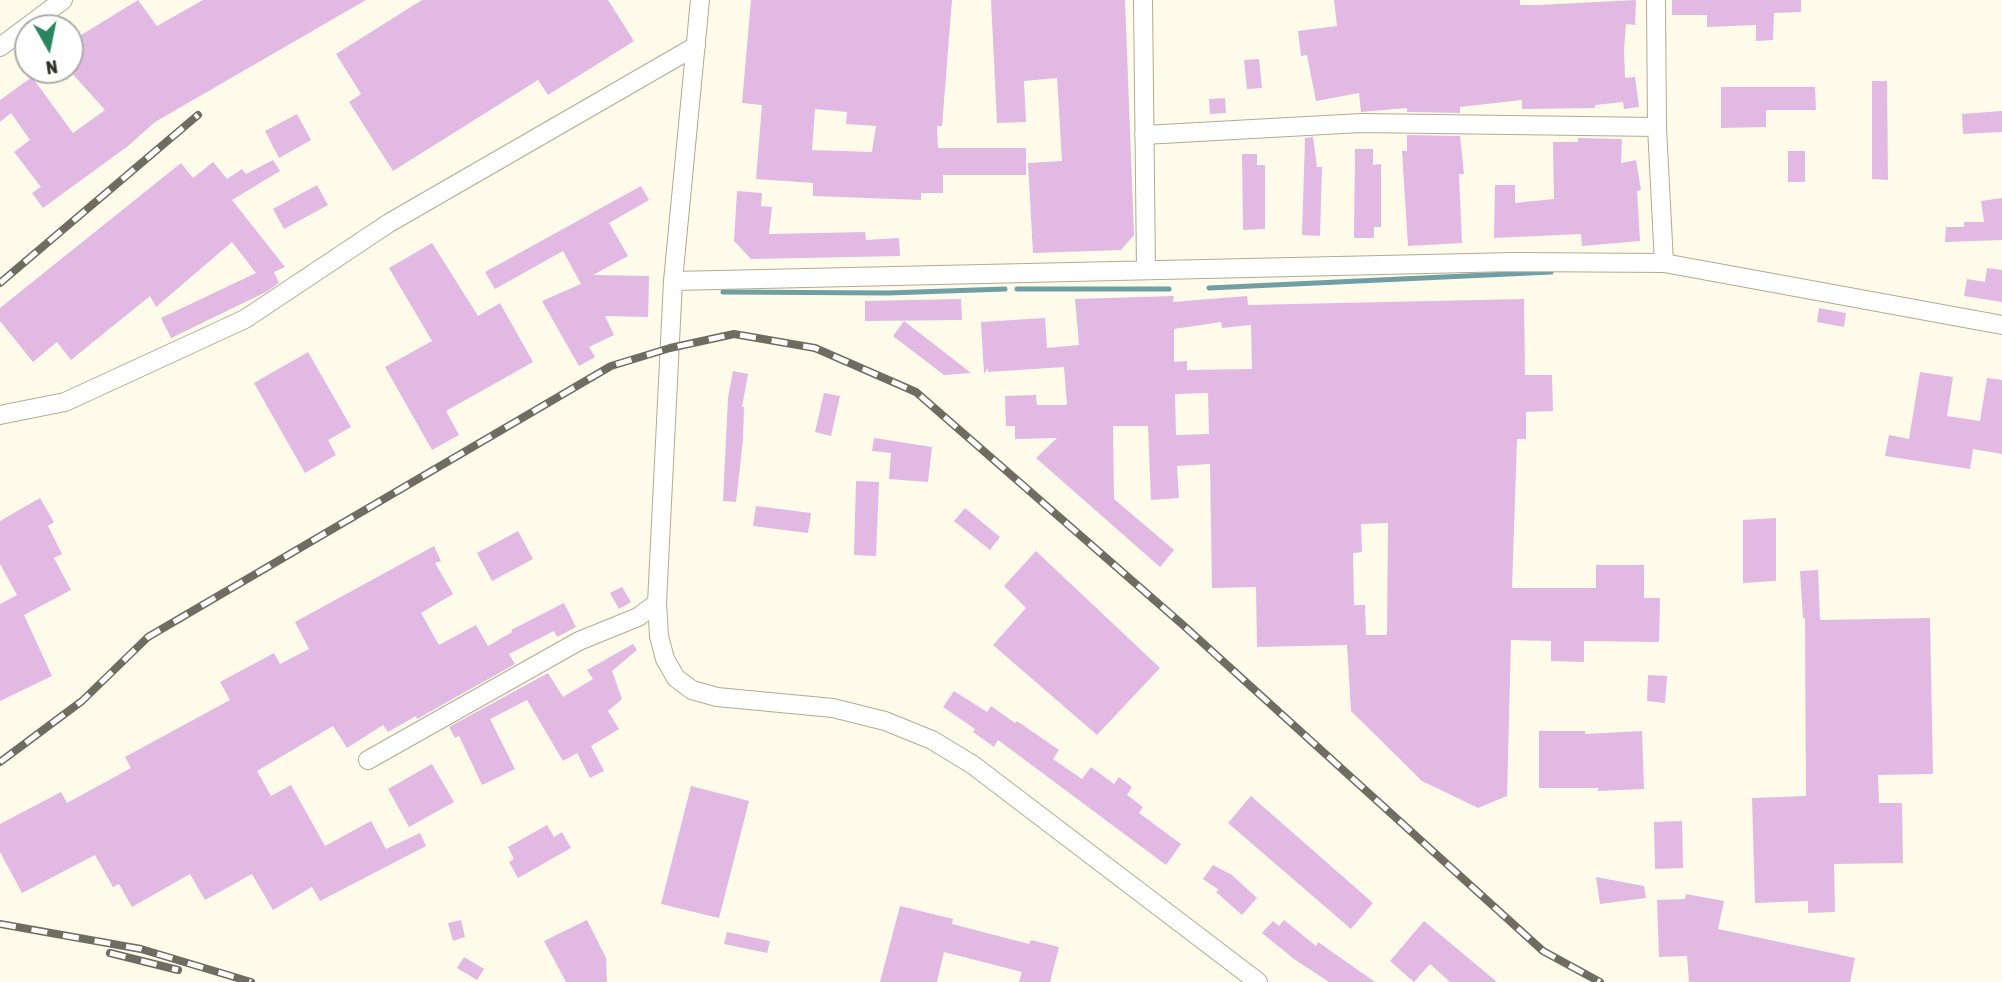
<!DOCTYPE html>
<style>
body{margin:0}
#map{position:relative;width:2002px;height:982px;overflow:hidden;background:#fefbeb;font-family:"Asap Condensed",sans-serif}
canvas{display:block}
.north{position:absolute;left:14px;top:14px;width:70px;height:70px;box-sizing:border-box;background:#fff;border:2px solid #adaca8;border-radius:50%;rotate:171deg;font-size:19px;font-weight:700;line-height:28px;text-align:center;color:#322f26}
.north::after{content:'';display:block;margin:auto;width:24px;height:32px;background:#28875f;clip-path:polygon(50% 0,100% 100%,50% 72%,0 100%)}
</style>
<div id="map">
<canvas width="2002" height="982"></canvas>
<div class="north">N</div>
</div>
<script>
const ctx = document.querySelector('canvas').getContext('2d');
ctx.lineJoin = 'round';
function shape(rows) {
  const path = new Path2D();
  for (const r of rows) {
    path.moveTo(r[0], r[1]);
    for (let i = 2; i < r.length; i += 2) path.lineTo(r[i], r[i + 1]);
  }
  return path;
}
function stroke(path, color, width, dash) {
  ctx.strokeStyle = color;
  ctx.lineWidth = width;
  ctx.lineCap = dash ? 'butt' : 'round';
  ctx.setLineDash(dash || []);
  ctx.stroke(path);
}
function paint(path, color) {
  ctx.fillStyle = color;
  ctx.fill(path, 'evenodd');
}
const stream = shape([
 [1209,288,1551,272],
 [1017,289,1169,289],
 [723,292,888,293,1005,289]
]);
const building = shape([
 [138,0,157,26,203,0,366,0,155,122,128,146,43,208,32,193,41,187,14,152,30,140,11,113,0,122,0,100,32,77,73,133,105,110,70,71,70,42],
 [422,0,608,0,634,41,548,95,538,80,393,171,349,102,361,94,336,54],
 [751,0,952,0,942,126,937,126,938,148,1026,148,1026,175,943,175,943,193,921,193,921,200,813,196,813,183,756,179,762,105,742,103],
 [815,109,847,112,846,124,876,126,872,152,812,150],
 [991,0,1125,0,1134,235,1121,250,1033,253,1028,163,1062,161,1057,78,1024,81,1026,122,997,123],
 [1334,0,1520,0,1520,5,1539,5,1636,0,1635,25,1626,24,1624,49,1625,78,1635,77,1639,107,1624,109,1623,102,1595,105,1595,108,1522,109,1522,100,1460,107,1460,113,1407,112,1407,108,1361,112,1359,93,1316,101,1307,55,1301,56,1298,31,1337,26],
 [1672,0,1801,0,1801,12,1774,13,1773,40,1756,41,1756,25,1707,27,1707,15,1672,15],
 [1259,59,1262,88,1247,89,1244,60],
 [1872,81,1887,81,1888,180,1872,179],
 [1721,87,1815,87,1816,110,1766,110,1766,127,1721,128],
 [1225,98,1226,113,1210,114,1209,99],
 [2002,111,2002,132,1963,134,1962,114],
 [297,114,311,140,279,158,265,131],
 [1407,135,1460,136,1464,174,1459,174,1462,243,1408,246,1402,151,1407,151],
 [1313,137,1317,167,1322,167,1320,236,1302,235,1305,138],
 [1578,138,1622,139,1621,163,1636,160,1641,190,1637,191,1640,241,1582,246,1581,234,1494,238,1495,185,1515,185,1515,203,1554,199,1553,142,1578,142],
 [1355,149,1373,149,1373,165,1381,164,1381,227,1374,227,1374,238,1354,238],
 [1788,151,1805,151,1805,182,1788,182],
 [1242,154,1257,154,1257,165,1265,165,1265,229,1243,230],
 [273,160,280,171,232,200,285,267,274,272,279,283,266,292,171,338,161,318,256,273,232,242,156,307,150,296,71,360,57,342,33,362,0,321,0,308,181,163,193,178,213,162,227,179,242,169,246,174],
 [317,185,328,205,284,229,273,209],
 [641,186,649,200,609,223,628,256,593,275,649,276,648,317,605,316,614,335,589,347,595,357,579,366,542,301,581,284,563,251,495,289,485,272],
 [737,191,762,193,761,206,772,207,769,234,865,232,866,240,899,238,900,256,751,259,734,241],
 [2002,198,2002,240,1945,242,1946,227,1964,227,1964,222,1984,222,1981,201],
 [432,243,478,316,500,303,533,362,446,411,459,435,432,450,385,367,432,341,389,268],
 [1987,268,2002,270,2002,302,1964,296,1967,279,1985,282],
 [1174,296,1173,302,1247,296,1248,305,1524,299,1525,375,1552,375,1553,411,1526,412,1526,439,1517,439,1512,588,1596,588,1596,565,1644,565,1644,598,1660,598,1659,642,1584,641,1584,662,1551,661,1551,641,1511,640,1507,796,1478,808,1422,781,1351,711,1347,645,1257,647,1256,587,1212,588,1210,464,1177,466,1179,498,1151,500,1148,426,1113,426,1114,499,1174,550,1160,567,1036,458,1057,438,1015,439,1015,426,1006,426,1005,396,1036,395,1037,405,1067,405,1064,367,988,372,988,368,984,374,981,322,1045,318,1047,348,1079,345,1075,299],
 [1221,322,1222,328,1251,325,1252,369,1187,370,1187,361,1174,362,1174,329],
 [1208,393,1209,434,1176,435,1175,394],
 [1388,523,1387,635,1366,635,1365,605,1354,605,1353,553,1362,552,1361,524],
 [961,299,962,320,865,321,865,301],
 [1819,308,1846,313,1844,327,1817,322],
 [904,321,948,355,971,373,944,375,893,336],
 [308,352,351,427,328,440,336,455,305,473,254,383],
 [733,371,748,374,742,407,744,407,743,440,736,502,723,501,728,398],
 [1920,372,1953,377,1947,416,1980,421,1987,378,2002,380,2002,454,1973,449,1970,469,1885,456,1889,435,1909,439],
 [824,393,840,396,831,436,815,432],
 [874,438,932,447,928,482,889,479,891,453,872,451],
 [856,481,879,482,876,556,854,555],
 [40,498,54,522,48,526,62,554,54,558,71,590,24,615,52,676,0,701,0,604,17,595,0,564,0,521],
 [756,506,811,513,808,533,753,526],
 [965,508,1000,537,990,550,954,521],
 [1776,518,1776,581,1743,583,1743,520],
 [518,531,533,559,492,581,477,553],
 [434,546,441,561,435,563,453,594,421,613,439,645,476,625,488,646,512,632,511,630,564,603,576,627,557,637,554,631,509,654,515,664,417,719,416,716,388,732,383,725,347,748,333,726,257,771,271,796,291,785,325,846,371,821,386,849,420,833,426,846,320,901,312,887,273,910,252,874,205,900,190,874,132,907,119,884,113,887,95,855,22,893,0,852,0,824,61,792,67,803,131,768,125,757,230,700,220,682,274,653,280,664,309,649,295,622],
 [1036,551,1160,668,1097,735,993,645,1026,608,1004,586],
 [1818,570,1820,620,1930,618,1933,774,1878,775,1879,803,1902,803,1903,863,1834,864,1835,912,1808,913,1808,901,1755,903,1752,798,1806,796,1805,618,1803,618,1800,571],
 [622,587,631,602,619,609,610,593],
 [633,644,637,650,612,671,622,699,608,711,619,729,591,746,604,771,590,778,577,753,563,761,527,700,490,719,515,769,482,785,459,736,455,738,449,727,548,673,563,697,593,679,587,670],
 [1648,675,1667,676,1665,703,1647,701],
 [954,691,987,712,991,706,1015,723,1017,721,1059,750,1053,759,1082,779,1091,767,1114,784,1119,777,1132,787,1127,795,1143,807,1139,813,1181,844,1166,865,998,740,994,747,973,732,975,729,943,707],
 [1539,731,1585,731,1585,734,1642,731,1644,789,1598,791,1598,788,1539,788],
 [432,764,454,802,409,827,388,789],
 [691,786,749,801,719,918,661,904],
 [1251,796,1373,903,1351,929,1228,823],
 [1682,821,1683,868,1655,869,1654,822],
 [547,825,554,837,562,832,571,848,518,878,509,862,514,859,508,847],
 [1213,865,1232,875,1257,898,1242,915,1216,892,1219,890,1203,879],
 [1596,877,1644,886,1646,898,1600,904],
 [1686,894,1724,901,1718,929,1855,958,1850,982,1689,982,1687,956,1659,957,1657,900,1685,899],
 [900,906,953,919,952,924,1029,944,1031,940,1059,947,1050,982,1019,982,1022,972,944,952,937,982,880,982],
 [461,920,465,937,453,941,448,923],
 [587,920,606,958,607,982,566,982,544,941],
 [1284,920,1316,946,1318,942,1375,982,1329,982,1294,959,1262,933,1273,921,1279,926],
 [1424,921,1497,982,1450,982,1430,964,1414,982,1390,961],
 [727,932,770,941,767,953,724,944],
 [464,957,484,969,477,980,457,968]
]);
const street = shape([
 [700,0,673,281,657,603,659,636,665,659,676,678,692,690,717,697,833,708,885,721,932,740,973,765,1258,982],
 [1143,0,1146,270],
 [1656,0,1657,127,1664,263],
 [0,47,63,0],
 [1144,135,1361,123,1657,127],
 [673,281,1514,262,1664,263,2002,325],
 [0,415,65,402,245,319,389,223,696,46],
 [368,760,579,641,638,617,657,603]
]);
const rail = shape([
 [0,283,198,115],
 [0,762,82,701,148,637,611,366,670,348,734,334,815,348,916,392,1183,625,1543,951,1600,982],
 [0,924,141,949,251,982],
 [110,953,178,970]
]);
stroke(stream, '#6f9ea5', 5);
paint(building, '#e2b9e2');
stroke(street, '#b1ab93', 20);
stroke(street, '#fff', 18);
stroke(rail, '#6f6c61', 8);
stroke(rail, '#fff', 5, [16]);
</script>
